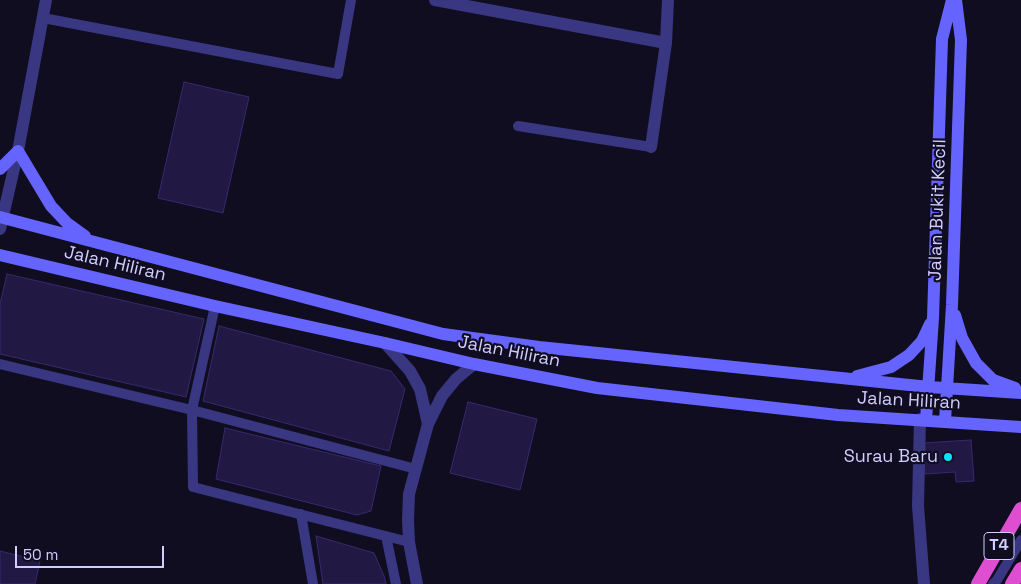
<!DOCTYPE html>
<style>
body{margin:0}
#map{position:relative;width:1021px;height:584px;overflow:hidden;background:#100d21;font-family:"Space Grotesk",sans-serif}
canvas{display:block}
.scale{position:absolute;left:15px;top:546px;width:149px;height:22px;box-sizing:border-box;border:2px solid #d2cdff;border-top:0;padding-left:6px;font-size:15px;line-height:18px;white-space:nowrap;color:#d2cdff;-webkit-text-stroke:4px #100d21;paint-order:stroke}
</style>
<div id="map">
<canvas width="1021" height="584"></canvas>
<div class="scale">50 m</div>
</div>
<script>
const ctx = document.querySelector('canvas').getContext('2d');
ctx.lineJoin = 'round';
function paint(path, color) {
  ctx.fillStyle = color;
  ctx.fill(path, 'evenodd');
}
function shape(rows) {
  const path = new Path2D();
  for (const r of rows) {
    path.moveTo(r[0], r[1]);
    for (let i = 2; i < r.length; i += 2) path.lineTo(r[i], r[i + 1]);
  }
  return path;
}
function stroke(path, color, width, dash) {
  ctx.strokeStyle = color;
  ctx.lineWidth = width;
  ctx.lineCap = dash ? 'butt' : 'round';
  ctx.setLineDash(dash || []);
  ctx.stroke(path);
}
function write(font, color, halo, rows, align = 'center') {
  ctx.font = font + ' "Space Grotesk",sans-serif';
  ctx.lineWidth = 4.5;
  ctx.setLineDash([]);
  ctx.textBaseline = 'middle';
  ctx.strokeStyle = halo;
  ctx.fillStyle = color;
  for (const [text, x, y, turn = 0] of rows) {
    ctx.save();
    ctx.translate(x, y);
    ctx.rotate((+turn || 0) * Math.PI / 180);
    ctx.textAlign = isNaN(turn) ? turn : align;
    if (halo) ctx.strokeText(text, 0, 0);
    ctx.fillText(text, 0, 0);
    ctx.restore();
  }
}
const building = shape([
 [184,82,249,97,223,213,158,198,184,82],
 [7,274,204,319,186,397,0,354,0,304,7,274],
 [219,326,391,371,405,389,389,451,203,401,219,326],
 [468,402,537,419,520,490,450,473,468,402],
 [225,428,381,466,371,511,357,515,216,479,225,428],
 [971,440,974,481,956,482,955,472,925,474,923,443,971,440],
 [316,536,374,553,384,576,386,584,323,584,316,536],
 [0,551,40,561,35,584,0,584,0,551]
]);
const service = shape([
 [43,18,338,74,351,0],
 [518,126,651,147],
 [215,306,192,410,193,487,409,542],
 [0,364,192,410,416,469],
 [301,514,313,584],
 [386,536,396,584],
 [993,584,997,580,1021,540]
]);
const minor = shape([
 [435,0,666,43],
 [651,147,666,43,668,0],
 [920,419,918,506,924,584]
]);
const tertiary = shape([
 [0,229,18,151,46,0],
 [385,343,410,371,420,389,428,424],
 [417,584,409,542,408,520,409,494,428,424,442,396,456,379,474,364]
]);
const secondary = shape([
 [0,169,18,151,51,206,67,223,85,236],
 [0,217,443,334,539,347,929,387,1021,393],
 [0,255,215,306,385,343,474,364,597,388,838,415,1021,427],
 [955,315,962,338,976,363,993,380,1015,388],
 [857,376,891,367,909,355,922,341,930,324],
 [926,420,933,318,942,39,952,0],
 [945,421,952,305,961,40,956,0]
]);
const trunk = shape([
 [978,584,1021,509],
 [1012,584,1021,569]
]);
const markers = [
 [948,457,5,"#00e2f8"]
];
const shields = [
 [999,546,30]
];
const shieldNames = [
 ["T4",999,546]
];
const streetNames = [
 ["Jalan Bukit Kecil",938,210,-88],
 ["Jalan Hiliran",115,264,13],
 ["Jalan Hiliran",509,352,11],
 ["Jalan Hiliran",909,401,3]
];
const poiNames = [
 ["Surau Baru",938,457]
];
paint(building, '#211943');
stroke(building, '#372a6f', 1);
stroke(service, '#393781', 10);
stroke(minor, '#393781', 12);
stroke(tertiary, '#393781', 12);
stroke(secondary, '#6664ff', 12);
stroke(trunk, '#de4ed0', 14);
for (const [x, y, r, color] of markers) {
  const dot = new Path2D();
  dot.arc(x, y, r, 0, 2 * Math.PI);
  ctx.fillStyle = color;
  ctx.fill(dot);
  stroke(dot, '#100d21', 2);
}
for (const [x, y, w] of shields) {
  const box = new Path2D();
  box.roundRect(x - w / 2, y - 13.5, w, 27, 4);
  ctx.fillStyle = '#100d21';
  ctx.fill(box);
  stroke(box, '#d2cdff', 1);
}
write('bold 16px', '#d2cdff', null, shieldNames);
write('18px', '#d2cdff', '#100d21', streetNames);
write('18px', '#d2cdff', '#100d21', poiNames, 'right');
</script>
